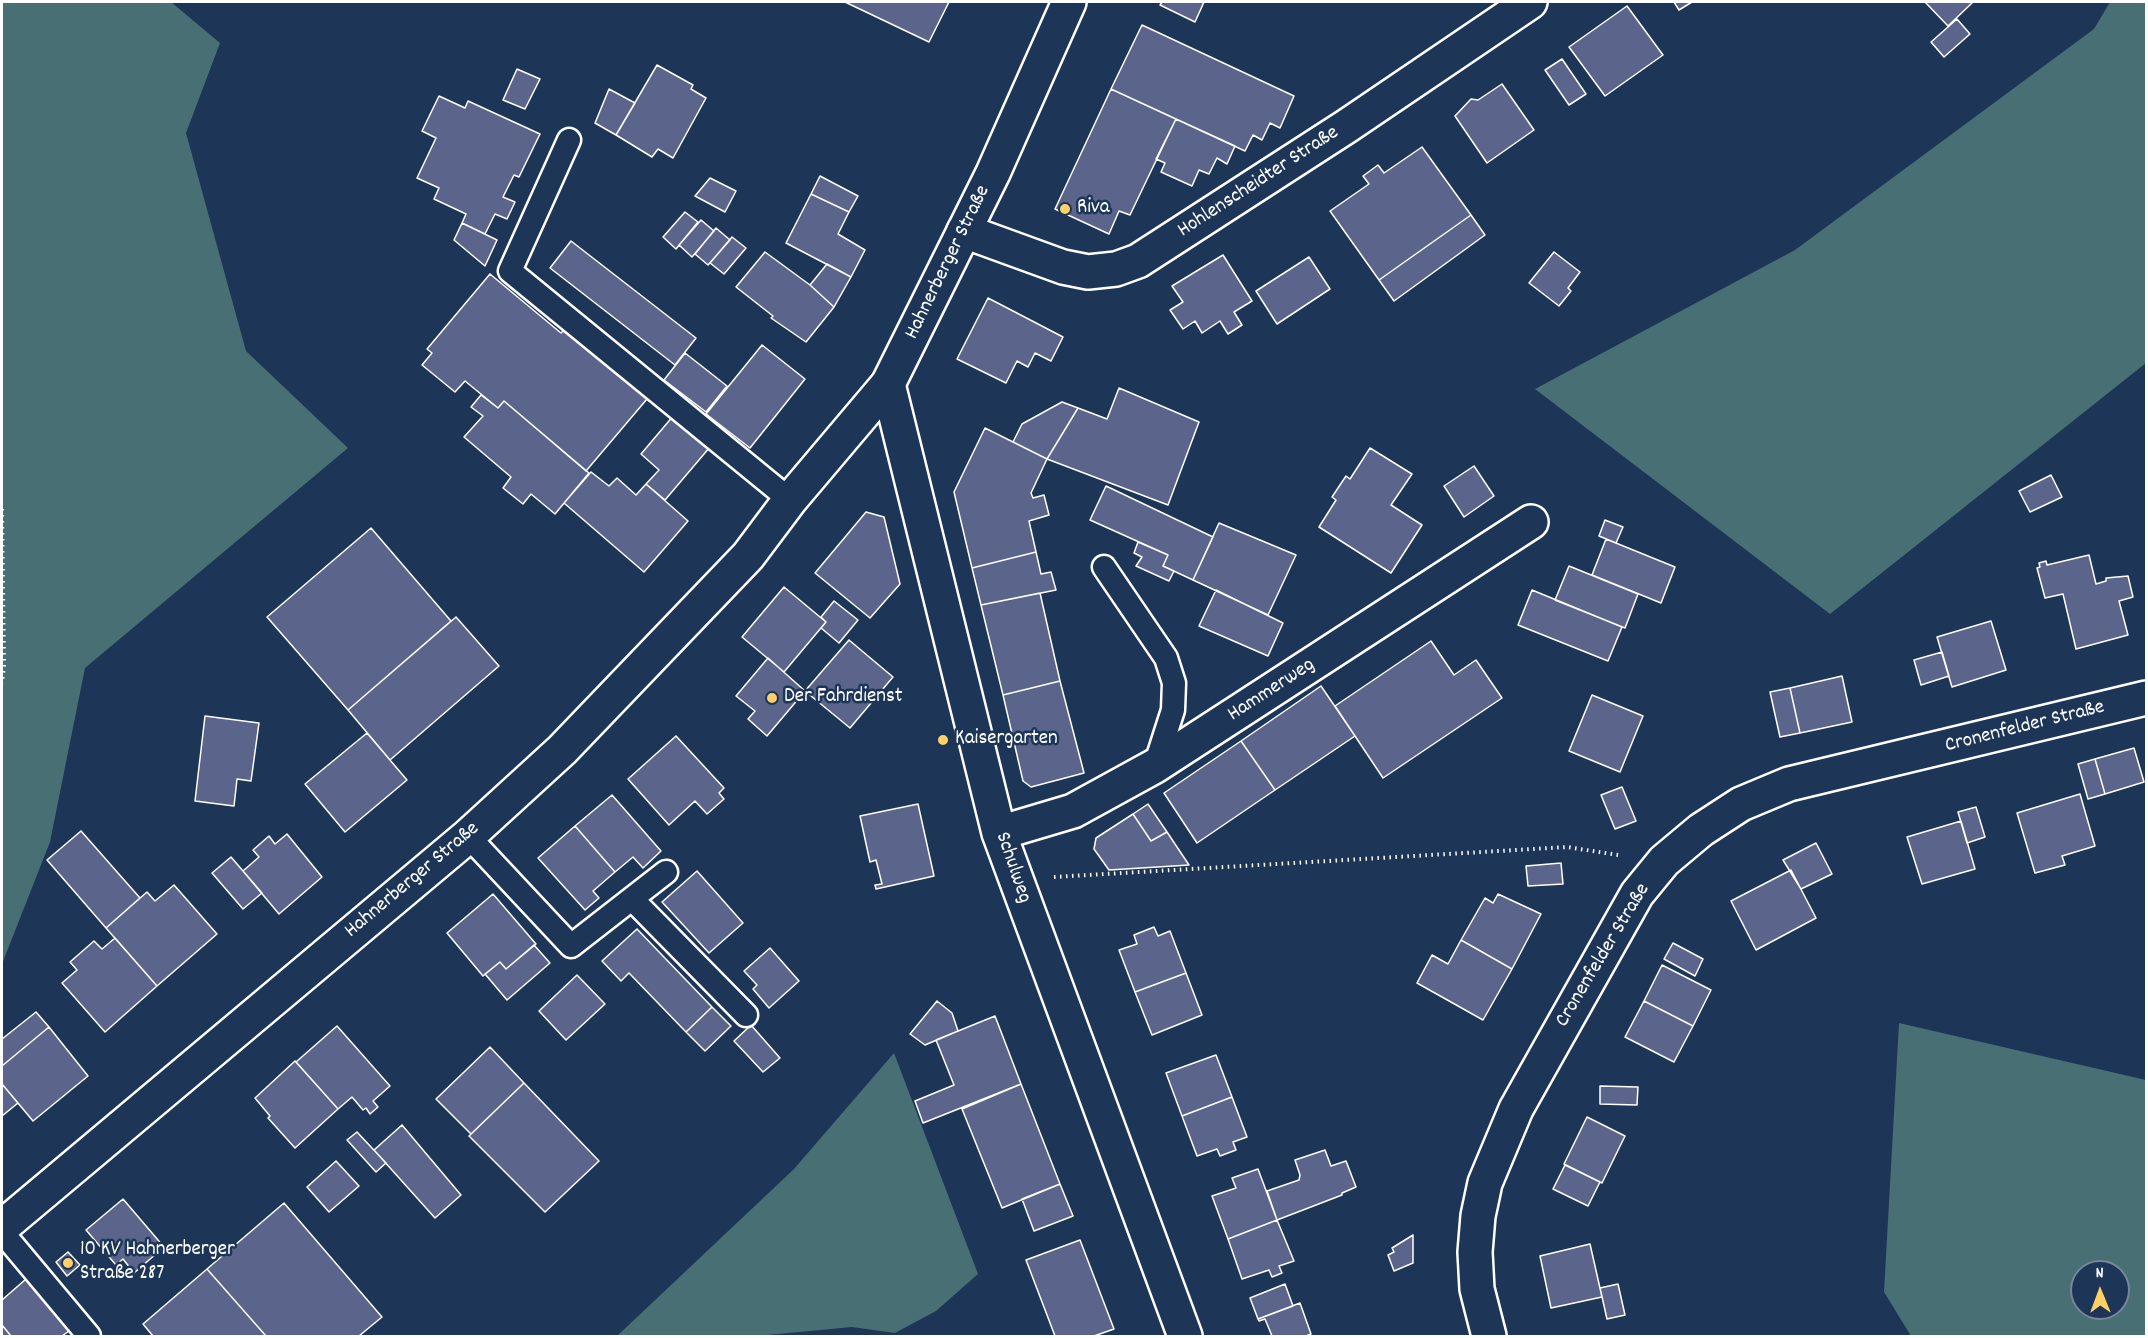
<!DOCTYPE html>
<meta charset="utf-8">
<style>
body{margin:0}
#map{position:relative;width:2148px;height:1338px;overflow:hidden;background:#1d3557;font-family:Dekko,sans-serif}
canvas{display:block}
.frame{position:absolute;inset:0;border:3px solid #fff;pointer-events:none}
.north{position:absolute;left:2070px;top:1260px;width:60px;height:60px;box-sizing:border-box;background:#1d3557;border:2px solid #77869a;border-radius:50%;rotate:359deg;font-size:16px;font-weight:700;line-height:24px;text-align:center;color:#fff}
.north::after{content:'';display:block;margin:auto;width:21px;height:27px;background:#ffd166;clip-path:polygon(50% 0,100% 100%,50% 72%,0 100%)}
</style>
<div id="map">
<canvas width="2148" height="1338"></canvas>
<div class="frame"></div>
<div class="north">N</div>
</div>
<script>
const ctx = document.querySelector('canvas').getContext('2d');
ctx.lineJoin = 'round';
function paint(path, color) {
  ctx.fillStyle = color;
  ctx.fill(path, 'evenodd');
}
function shape(rows) {
  const path = new Path2D();
  for (const r of rows) {
    path.moveTo(r[0], r[1]);
    for (let i = 2; i < r.length; i += 2) path.lineTo(r[i], r[i + 1]);
  }
  return path;
}
function stroke(path, color, width, dash) {
  ctx.strokeStyle = color;
  ctx.lineWidth = width;
  ctx.lineCap = dash ? 'butt' : 'round';
  ctx.setLineDash(dash || []);
  ctx.stroke(path);
}
function write(font, color, halo, rows, align = 'center') {
  ctx.font = font + ' Dekko,sans-serif';
  ctx.lineWidth = 5;
  ctx.setLineDash([]);
  ctx.textBaseline = 'middle';
  ctx.strokeStyle = halo;
  ctx.fillStyle = color;
  for (const [text, x, y, turn = 0] of rows) {
    ctx.save();
    ctx.translate(x, y);
    ctx.rotate((+turn || 0) * Math.PI / 180);
    ctx.textAlign = isNaN(turn) ? turn : align;
    if (halo) ctx.strokeText(text, 0, 0);
    ctx.fillText(text, 0, 0);
    ctx.restore();
  }
}
const green = shape([
 [2,2,171,2,220,43,186,133,246,351,348,448,85,668,50,842,2,964],
 [2110,2,2146,2,2146,363,1830,614,1535,389,1795,250,2094,29],
 [1899,1023,2146,1080,2146,1336,1911,1336,1884,1292],
 [2082,1272,2118,1272,2118,1308,2082,1308],
 [894,1053,978,1274,936,1311,895,1333,852,1327,757,1336,617,1336,794,1169]
]);
const building = shape([
 [845,2,949,2,929,42,845,2],
 [1162,2,1204,2,1195,22,1160,5,1162,2],
 [1674,2,1692,2,1679,10,1674,2],
 [1925,2,1971,2,1972,3,1948,26,1925,2],
 [1627,6,1663,55,1605,96,1569,47,1627,6],
 [1957,19,1970,34,1944,57,1931,42,1957,19],
 [1142,25,1294,96,1280,128,1270,123,1262,140,1253,135,1245,151,1111,89,1142,25],
 [1562,59,1586,94,1569,105,1545,70,1562,59],
 [657,65,693,85,691,89,706,98,673,158,658,149,652,157,616,135,657,65],
 [517,69,540,79,525,109,503,100,517,69],
 [1502,84,1534,130,1487,163,1455,116,1471,99,1478,100,1502,84],
 [609,89,635,103,616,135,595,123,609,89],
 [1111,89,1176,119,1130,215,1119,211,1109,234,1055,209,1111,89],
 [439,96,465,108,468,101,540,134,519,177,514,175,503,197,515,202,507,219,495,214,485,234,462,223,466,214,434,199,439,188,417,178,436,138,422,131,439,96],
 [1176,119,1235,146,1227,164,1217,158,1209,174,1199,170,1192,186,1161,172,1165,163,1156,159,1176,119],
 [1422,147,1471,215,1379,280,1330,211,1369,184,1363,176,1378,165,1384,173,1422,147],
 [820,176,858,196,849,212,811,194,820,176],
 [710,178,736,191,725,212,695,196,710,178],
 [811,194,849,212,838,234,865,250,851,277,786,243,811,194],
 [685,212,698,222,676,249,663,237,685,212],
 [1471,215,1485,235,1394,301,1379,280,1471,215],
 [701,220,714,231,692,257,679,245,701,220],
 [462,223,497,240,485,266,454,240,462,223],
 [716,228,730,240,708,265,695,254,716,228],
 [732,237,746,248,724,274,710,263,732,237],
 [571,241,696,338,675,365,550,268,571,241],
 [765,252,810,285,834,307,806,342,771,318,773,316,736,287,765,252],
 [1554,252,1580,272,1568,288,1571,291,1559,306,1529,283,1554,252],
 [1223,255,1252,301,1234,312,1242,325,1228,334,1220,321,1202,333,1195,321,1183,329,1170,310,1183,302,1172,286,1223,255],
 [1309,257,1330,289,1277,324,1256,291,1309,257],
 [827,264,851,277,834,307,810,285,827,264],
 [490,274,561,333,564,330,647,399,586,471,504,401,498,408,465,381,455,392,422,365,432,353,427,349,490,274],
 [988,298,1063,337,1051,361,1035,353,1028,367,1017,361,1006,383,957,359,988,298],
 [762,345,805,379,750,448,706,414,762,345],
 [685,353,727,386,706,412,664,380,685,353],
 [1119,388,1199,422,1168,505,1047,459,1078,408,1107,419,1119,388],
 [481,395,498,408,504,401,589,473,555,514,531,494,523,504,503,488,511,477,464,437,483,416,471,407,481,395],
 [1062,402,1078,408,1047,459,1013,442,1022,424,1062,402],
 [674,415,710,447,665,500,646,484,659,470,641,454,674,415],
 [985,428,1047,459,1031,493,1033,498,1044,495,1049,515,1029,521,1036,552,972,568,954,492,985,428],
 [1370,448,1412,474,1391,505,1422,525,1391,573,1319,527,1336,500,1332,497,1346,476,1350,479,1370,448],
 [1474,466,1494,496,1464,517,1444,486,1474,466],
 [591,472,609,486,617,478,636,495,646,484,688,521,644,572,564,503,591,472],
 [2051,475,2062,497,2030,512,2019,491,2051,475],
 [1106,486,1213,537,1193,580,1163,566,1168,555,1090,520,1106,486],
 [866,512,884,517,900,584,870,618,815,573,866,512],
 [1605,520,1623,527,1616,543,1599,536,1605,520],
 [1219,523,1296,555,1268,615,1193,580,1219,523],
 [371,528,451,621,348,710,267,617,371,528],
 [1606,539,1675,567,1661,603,1592,575,1606,539],
 [1138,542,1168,555,1163,566,1174,571,1169,581,1136,566,1142,557,1134,553,1138,542],
 [1036,552,1041,574,1051,572,1056,590,981,605,972,568,1036,552],
 [2089,555,2096,584,2106,581,2106,578,2128,576,2133,597,2119,601,2128,635,2076,649,2063,594,2045,598,2037,568,2040,567,2039,563,2046,561,2047,565,2089,555],
 [1569,566,1638,594,1625,628,1555,600,1569,566],
 [784,587,826,622,784,672,742,637,784,587],
 [1216,590,1283,623,1268,656,1199,626,1216,590],
 [1532,590,1622,627,1608,661,1518,625,1532,590],
 [1040,593,1060,681,1003,695,981,605,1040,593],
 [834,601,858,620,839,643,821,628,826,622,821,617,834,601],
 [456,617,499,666,390,760,348,710,456,617],
 [1991,621,2006,670,1952,687,1937,637,1991,621],
 [849,640,893,677,850,728,805,691,849,640],
 [1431,641,1454,675,1476,660,1502,698,1383,778,1335,706,1431,641],
 [1942,652,1949,676,1921,685,1914,660,1942,652],
 [768,658,805,691,767,736,748,719,755,711,736,696,768,658],
 [1842,676,1852,722,1800,733,1790,688,1842,676],
 [1060,681,1084,773,1031,787,1023,781,1003,695,1060,681],
 [1321,686,1355,736,1275,790,1241,741,1321,686],
 [1790,688,1800,733,1780,737,1770,692,1790,688],
 [1592,695,1643,716,1620,772,1569,751,1592,695],
 [205,716,259,723,251,781,237,779,234,806,195,801,205,716],
 [367,733,407,780,345,832,305,784,367,733],
 [676,736,724,788,719,793,724,799,707,814,695,801,669,825,628,779,676,736],
 [1241,741,1275,790,1197,843,1164,793,1241,741],
 [2134,748,2144,782,2105,794,2095,759,2134,748],
 [2095,759,2105,794,2088,799,2078,764,2095,759],
 [1622,787,1636,821,1615,829,1601,795,1622,787],
 [2080,794,2095,846,2062,856,2065,865,2035,873,2017,813,2080,794],
 [612,795,661,851,643,868,633,857,615,872,575,826,612,795],
 [918,804,934,876,876,889,875,885,882,884,876,860,870,862,860,816,918,804],
 [1148,804,1167,832,1151,841,1133,814,1148,804],
 [1976,807,1985,837,1967,843,1958,812,1976,807],
 [1133,814,1151,841,1167,832,1189,865,1109,870,1094,849,1096,838,1133,814],
 [1961,821,1975,869,1922,884,1907,837,1961,821],
 [575,826,615,872,593,891,599,898,585,910,538,858,575,826],
 [81,831,140,898,106,928,47,860,81,831],
 [287,834,322,877,279,914,243,871,259,857,253,850,269,836,275,844,287,834],
 [1816,843,1832,874,1801,889,1783,860,1816,843],
 [231,857,262,893,243,909,212,873,231,857],
 [1561,863,1563,884,1528,886,1526,866,1561,863],
 [1791,870,1816,918,1756,950,1731,901,1791,870],
 [697,871,743,923,709,953,662,902,697,871],
 [174,885,217,934,157,986,106,928,147,892,155,901,174,885],
 [493,894,536,944,506,969,500,962,483,976,447,933,493,894],
 [1498,894,1541,914,1512,969,1461,940,1485,898,1493,903,1498,894],
 [1154,927,1158,936,1170,931,1186,973,1135,992,1119,950,1137,944,1134,935,1154,927],
 [637,929,712,1007,686,1032,629,973,621,981,602,961,637,929],
 [115,938,157,986,105,1032,62,983,77,970,70,962,94,941,102,949,115,938],
 [1461,940,1512,969,1483,1020,1417,983,1432,955,1448,964,1461,940],
 [1673,943,1703,959,1695,976,1664,959,1673,943],
 [534,945,550,963,507,1000,485,974,500,962,506,969,534,945],
 [770,948,799,981,769,1008,753,989,757,985,744,971,770,948],
 [1662,965,1711,990,1693,1026,1644,1001,1662,965],
 [1186,973,1202,1015,1152,1035,1135,992,1186,973],
 [577,975,605,1004,566,1040,539,1011,577,975],
 [937,1001,952,1013,958,1031,925,1045,910,1034,937,1001],
 [1644,1001,1693,1026,1674,1062,1625,1037,1644,1001],
 [712,1007,731,1026,705,1051,686,1032,712,1007],
 [36,1012,49,1027,2,1066,2,1039,36,1012],
 [995,1016,1021,1084,923,1123,915,1101,954,1085,936,1040,995,1016],
 [751,1025,780,1058,763,1072,734,1041,751,1025],
 [337,1026,390,1086,373,1101,378,1107,370,1114,366,1108,363,1110,352,1097,338,1109,296,1062,337,1026],
 [49,1027,88,1076,33,1121,2,1084,2,1066,49,1027],
 [490,1047,524,1083,471,1134,436,1099,490,1047],
 [1216,1055,1232,1097,1182,1116,1166,1073,1216,1055],
 [295,1061,338,1109,295,1148,268,1118,270,1116,255,1098,295,1061],
 [524,1083,599,1161,545,1212,469,1136,524,1083],
 [2,1084,18,1103,2,1116,2,1084],
 [1021,1084,1060,1184,1002,1208,962,1109,1021,1084],
 [1600,1086,1638,1087,1637,1105,1600,1104,1600,1086],
 [1232,1097,1247,1137,1233,1142,1236,1150,1220,1156,1217,1149,1197,1156,1182,1116,1232,1097],
 [1587,1117,1625,1136,1602,1183,1564,1164,1587,1117],
 [402,1125,461,1195,435,1218,374,1150,402,1125],
 [357,1132,386,1163,376,1172,347,1140,357,1132],
 [1325,1150,1331,1166,1346,1161,1356,1187,1342,1193,1342,1195,1277,1220,1267,1191,1299,1180,1300,1175,1295,1160,1325,1150],
 [336,1161,359,1186,329,1212,307,1187,336,1161],
 [1565,1165,1600,1182,1588,1206,1553,1189,1565,1165],
 [1258,1169,1277,1220,1228,1239,1212,1196,1236,1188,1232,1178,1258,1169],
 [1060,1184,1073,1216,1034,1231,1022,1199,1060,1184],
 [123,1199,164,1247,134,1273,123,1259,116,1265,86,1230,123,1199],
 [284,1203,382,1317,359,1336,266,1336,207,1269,284,1203],
 [1277,1220,1294,1261,1279,1266,1282,1273,1272,1277,1269,1270,1242,1279,1228,1239,1277,1220],
 [1413,1235,1413,1263,1394,1271,1388,1255,1394,1252,1392,1248,1413,1235],
 [1080,1240,1114,1329,1094,1336,1055,1336,1026,1260,1080,1240],
 [1590,1244,1602,1297,1551,1308,1540,1256,1590,1244],
 [68,1252,80,1265,67,1276,56,1262,68,1252],
 [207,1269,266,1336,153,1336,143,1324,207,1269],
 [26,1279,69,1331,62,1336,11,1336,2,1325,2,1300,26,1279],
 [1285,1284,1293,1306,1258,1319,1250,1298,1285,1284],
 [1618,1284,1625,1315,1607,1319,1600,1288,1618,1284],
 [1300,1303,1311,1334,1306,1336,1272,1336,1265,1319,1259,1321,1258,1319,1300,1303],
 [2,1325,11,1336,2,1336,2,1325]
]);
const path = shape([
 [2,509,4,665,2,683],
 [1054,877,1567,847,1618,855]
]);
const lane = shape([
 [569,140,510,271,790,500],
 [1104,567,1166,658,1174,683,1173,710,1155,766],
 [468,836,571,946,666,872],
 [632,899,746,1015],
 [2,1232,89,1336]
]);
const street = shape([
 [964,231,1063,267,1088,272,1116,269,1138,261,1347,126,1530,2],
 [888,384,999,833,1185,1336],
 [999,833,1073,811,1155,766,1531,522],
 [1489,1336,1477,1289,1475,1252,1478,1216,1485,1183,1516,1109,1637,894,1664,861,1701,830,1741,804,1789,784,2146,698]
]);
const secondary = shape([
 [2,1227,468,836,562,750,748,556,790,500,888,384,993,173,1069,2]
]);
const markers = [
 [1065,209,6,"#ffd166"],
 [772,698,6,"#ffd166"],
 [943,740,6,"#ffd166"],
 [68,1263,6,"#ffd166"]
];
const streetNames = [
 ["Hohlenscheidter Straße",1259,183,-33],
 ["Hahnerberger Straße",949,263,-64],
 ["Hammerweg",1272,691,-33],
 ["Cronenfelder Straße",2025,728,-14],
 ["Schulweg",1012,868,71],
 ["Hahnerberger Straße",413,881,-40],
 ["Cronenfelder Straße",1604,956,-59]
];
const poiNames = [
 ["Riva",1077,209],
 ["Der Fahrdienst",784,698],
 ["Kaisergarten",955,740],
 ["10 KV Hahnerberger",80,1251],
 ["Straße 287",80,1275]
];
paint(green, '#486f73');
paint(building, '#5b658c');
stroke(building, '#fff', 1.5);
stroke(lane, '#fff', 27);
stroke(street, '#fff', 38);
stroke(secondary, '#fff', 38);
stroke(path, '#fff', 4, [1.5, 4.5]);
stroke(lane, '#1d3557', 22);
stroke(street, '#1d3557', 33);
stroke(secondary, '#1d3557', 33);
for (const [x, y, r, color] of markers) {
  const dot = new Path2D();
  dot.arc(x, y, r, 0, 2 * Math.PI);
  ctx.fillStyle = color;
  ctx.fill(dot);
  stroke(dot, '#1d3557', 2);
}
write('21px', '#fff', '#1d3557', streetNames);
write('21px', '#fff', '#1d3557', poiNames, 'left');
</script>
